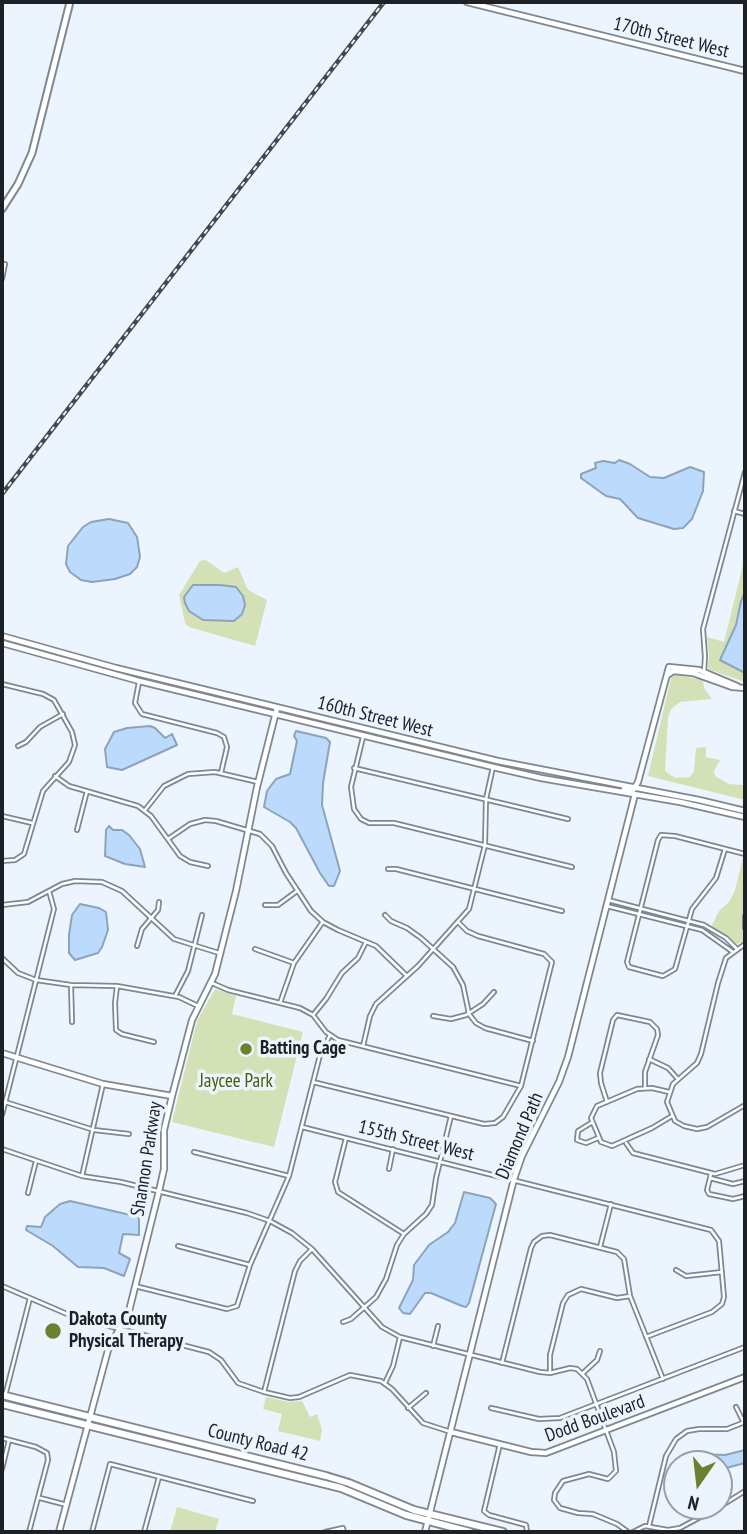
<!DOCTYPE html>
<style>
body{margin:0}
#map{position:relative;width:747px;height:1534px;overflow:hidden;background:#ecf4fd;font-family:"PT Sans Narrow",sans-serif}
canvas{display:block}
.frame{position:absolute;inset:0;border:4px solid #1d2024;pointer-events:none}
.north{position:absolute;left:663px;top:1450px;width:70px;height:70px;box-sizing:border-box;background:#ecf4fd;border:2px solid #999fa6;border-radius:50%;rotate:194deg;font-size:19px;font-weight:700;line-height:28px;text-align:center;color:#1d2024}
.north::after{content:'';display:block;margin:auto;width:24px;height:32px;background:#6e802f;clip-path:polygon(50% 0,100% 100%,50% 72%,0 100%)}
</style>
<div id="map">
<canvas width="747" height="1534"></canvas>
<div class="frame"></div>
<div class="north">N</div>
</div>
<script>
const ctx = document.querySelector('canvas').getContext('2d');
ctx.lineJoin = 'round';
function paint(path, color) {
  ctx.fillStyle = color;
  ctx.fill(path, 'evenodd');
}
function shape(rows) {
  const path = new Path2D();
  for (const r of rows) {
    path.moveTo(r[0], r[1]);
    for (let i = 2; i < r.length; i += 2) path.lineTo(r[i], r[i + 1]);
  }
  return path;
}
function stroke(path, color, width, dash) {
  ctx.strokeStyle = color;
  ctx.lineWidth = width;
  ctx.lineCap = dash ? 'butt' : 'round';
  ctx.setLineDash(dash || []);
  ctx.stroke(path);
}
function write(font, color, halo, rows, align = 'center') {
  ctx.font = font + ' "PT Sans Narrow",sans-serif';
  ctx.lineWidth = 7;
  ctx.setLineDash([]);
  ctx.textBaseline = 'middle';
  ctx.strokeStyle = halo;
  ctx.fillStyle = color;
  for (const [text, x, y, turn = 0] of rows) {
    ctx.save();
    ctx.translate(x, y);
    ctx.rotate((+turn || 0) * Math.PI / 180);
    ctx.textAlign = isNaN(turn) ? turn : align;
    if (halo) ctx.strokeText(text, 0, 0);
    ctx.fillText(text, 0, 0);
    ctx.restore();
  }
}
const green = shape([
 [745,557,745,592,732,635,741,672,745,673,745,682,708,669,709,656,707,637,724,642],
 [206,560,224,573,238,567,248,590,267,600,255,646,189,627,185,623,179,595,200,561],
 [672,674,703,680,704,688,712,699,680,702,671,709,668,717,665,771,675,778,690,777,694,771,696,748,706,747,706,757,720,760,714,771,715,776,729,784,743,785,745,788,745,800,648,776],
 [743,858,745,859,745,908,742,922,745,941,736,944,711,927,719,911,729,902,735,890],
 [215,989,236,996,232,1014,303,1032,274,1147,172,1122,197,1021],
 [266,1397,289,1402,302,1401,310,1417,317,1414,322,1430,320,1441,278,1431,282,1414,263,1409],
 [177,1507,219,1519,215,1532,170,1532]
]);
const water = shape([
 [619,460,630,464,650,477,664,478,690,467,704,472,703,491,692,519,683,528,674,529,638,518,620,499,606,496,581,478,581,474,596,468,595,463,603,461,615,463,619,460],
 [109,519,128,523,137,537,140,557,137,567,130,574,115,579,92,582,81,580,70,572,66,564,68,546,83,527,91,522,109,519],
 [193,585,220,585,236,587,243,596,245,605,242,614,234,621,203,620,189,611,185,603,184,597,193,585],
 [745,592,745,673,720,660,736,625,741,601,745,592],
 [150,726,155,728,165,738,172,734,177,745,122,770,107,767,105,749,114,732,127,728,150,726],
 [296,731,326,738,330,742,323,783,322,805,340,871,334,886,329,886,320,873,296,828,290,822,264,807,267,791,276,779,290,774,297,741,294,736,296,731],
 [109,826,113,830,122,830,129,835,140,849,145,867,125,864,105,856,106,830,109,826],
 [80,904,99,908,106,912,108,930,102,947,98,953,75,960,69,953,69,935,72,915,80,904],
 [464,1192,490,1198,496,1204,469,1303,466,1307,462,1306,431,1293,425,1293,410,1314,403,1313,399,1308,413,1280,414,1265,429,1245,448,1232,455,1223,464,1192],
 [70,1201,139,1217,139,1235,123,1234,119,1253,130,1259,124,1276,104,1268,78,1267,53,1246,26,1230,27,1226,41,1227,45,1217,60,1204,70,1201],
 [745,1450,745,1463,726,1468,719,1473,719,1464,689,1464,691,1459,697,1454,725,1455,745,1450]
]);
const street = shape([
 [2,279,5,264],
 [734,511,745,514],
 [704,672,705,657,703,629,745,472],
 [139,682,135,703,142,714,217,733,224,737,227,747,221,773],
 [2,684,43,694,54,700,72,732,75,745,69,762,43,791,24,854,15,860,2,861],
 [363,737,351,787,354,809,361,819,369,823,394,823,572,867],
 [18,746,26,742,40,727,63,714],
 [354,768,568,819],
 [55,776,69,786,138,806,151,816,180,856,190,862,208,866],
 [145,810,164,786,188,774,215,772,258,782],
 [2,816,32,823],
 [77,830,87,791],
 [168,839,190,824,205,820,216,821,260,834,272,846,286,873,311,911,323,922,338,930,376,946,407,976],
 [725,849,716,878,692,909,675,969,663,976,629,967,627,962,658,840,661,835,675,836,745,854],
 [388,869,396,869,562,911],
 [608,900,704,925,726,938,737,949],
 [2,905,28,902,62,884,75,881,102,882,122,891,174,939,219,953],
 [265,905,278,905,297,891],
 [607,906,702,930,733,952],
 [385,915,391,921,407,928,421,938,453,967,463,985,469,1014,476,1023,485,1028,533,1041],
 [745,916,745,928],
 [745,944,726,958,718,983,701,1054,697,1063,673,1084,667,1102,675,1121,684,1126,697,1129,707,1127,745,1105],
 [137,946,142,929,158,910,159,902],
 [255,949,294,963],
 [2,958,18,973,36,980,71,985,117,986,179,997,198,1006],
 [212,983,228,990,300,1008,313,1015,326,1032,338,1040,521,1086],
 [71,985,72,1022],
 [117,986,115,1003,116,1030,122,1034,154,1042],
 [175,996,188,971,202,915],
 [280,1003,294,963,322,923],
 [313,1015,326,999,342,973,358,958,366,942],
 [433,1016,451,1019,466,1015,483,1004,494,992],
 [363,1046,370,1016,376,1004,418,966,469,909,485,845,486,799,493,767],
 [649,1059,668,1068,677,1078],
 [313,1082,484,1124,495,1123,503,1117,521,1086,552,962,544,954,478,936,467,931,459,923],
 [669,1092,652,1088,637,1089,597,1106,591,1118,601,1142,612,1146,652,1128,672,1116],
 [2,1101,94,1130,129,1134],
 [607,1102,601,1083,600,1073,613,1020,617,1015,650,1022,657,1029,658,1035,645,1072,645,1088],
 [2,1115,54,909,49,891],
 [591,1123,578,1131,577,1140,586,1143,598,1138],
 [302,1127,711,1230,719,1241,724,1297,722,1304,712,1312,646,1337],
 [346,1138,335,1182,338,1192,404,1234],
 [626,1143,633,1153,715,1174,745,1165],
 [2,1149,82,1176,121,1182,247,1213,270,1221,292,1233,312,1249,382,1327,400,1337,540,1372,550,1373,570,1368,577,1369,587,1379,614,1452,616,1471,608,1479,589,1474,563,1481,555,1493,554,1500,560,1508,578,1513,593,1514,617,1524,628,1532],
 [194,1152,289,1176],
 [389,1169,393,1149],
 [711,1173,710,1178,733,1184,745,1181],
 [82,1176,103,1084],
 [710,1178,707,1190,709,1194,733,1199,745,1196],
 [28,1193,36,1161],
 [178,1246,250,1265],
 [600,1247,611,1204],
 [676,1270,686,1276,722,1272],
 [2,1286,74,1317,209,1352,221,1360,238,1383,264,1392,290,1398,299,1397,350,1375,381,1381,392,1389,423,1423,451,1432],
 [135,1286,227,1309,237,1306,250,1265,289,1176,320,1055,330,1035],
 [343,1322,351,1319,376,1297,386,1279,397,1245,404,1234,426,1214,432,1205,436,1178,451,1116],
 [433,1346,438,1326],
 [502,1363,531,1248,534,1242,542,1236,550,1235,617,1252,624,1259,630,1296,663,1379],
 [550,1373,550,1355,563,1303,568,1295,581,1289,617,1298,630,1296],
 [583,1373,597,1360,600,1351],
 [385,1383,393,1366,400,1337],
 [264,1392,295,1271,300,1261,312,1249],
 [5,1396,30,1298],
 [736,1407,744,1423],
 [408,1408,426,1393],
 [491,1408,539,1419,560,1418,745,1347],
 [2,1438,36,1447,47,1453,48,1460,29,1532],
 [500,1444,484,1511,489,1515,526,1525,527,1532],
 [2,1469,9,1440],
 [40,1498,67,1505],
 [649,1526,666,1456,676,1439,687,1431,699,1429,727,1429,745,1422],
 [92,1532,110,1464,253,1501],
 [144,1532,159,1477],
 [325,1532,343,1528,344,1532],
 [633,1532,645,1526,668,1530,680,1528,721,1506,745,1491]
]);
const secondary = shape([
 [467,2,745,71],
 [2,636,116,668,498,761,699,800,745,811],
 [2,643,139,681,493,767,541,778,680,802,745,817],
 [669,674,673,671,693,673,732,687,745,688],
 [624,789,633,790,638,782,669,667,699,670,737,686],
 [2,1053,103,1084,172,1096],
 [451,1432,531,1452,546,1453,745,1377],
 [59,1532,108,1350,129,1311,159,1191,164,1169,164,1130,172,1096,192,1020,215,974,236,891,257,787,277,708],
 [425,1532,514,1179,522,1156,559,1082,568,1057,635,794]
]);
const primary = shape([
 [2,209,18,184,32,153,70,2]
]);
const highway = shape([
 [2,1395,326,1476,349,1483,414,1510,503,1532],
 [2,1404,341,1488,406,1515,470,1532]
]);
const rail = shape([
 [2,494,384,2]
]);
const markers = [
 [246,1049,7,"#6e802f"],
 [53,1331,9,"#6e802f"]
];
const streetNames = [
 ["170th Street West",671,38,14],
 ["160th Street West",375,717,14],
 ["Diamond Path",520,1136,-67],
 ["155th Street West",416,1141,14],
 ["Shannon Parkway",147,1159,-81],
 ["Dodd Boulevard",595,1419,-20],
 ["County Road 42",258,1443,14]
];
const poiNames = [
 ["Batting Cage",260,1049],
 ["Dakota County",69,1320],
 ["Physical Therapy",69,1342]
];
const parkNames = [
 ["Jaycee Park",236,1082]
];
paint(green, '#d4e0b5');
paint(water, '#bcdbfc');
stroke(water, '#8ca3bb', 2);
stroke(street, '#7f8892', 6);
stroke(secondary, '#7f8892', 8);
stroke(primary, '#7f8892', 9);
stroke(highway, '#7f8892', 10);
stroke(street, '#fff', 2.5);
stroke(secondary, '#fff', 4.5);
stroke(primary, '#fff', 5);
stroke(highway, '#fff', 6);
stroke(rail, '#45494e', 4.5);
stroke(rail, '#ecf4fd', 2, [5]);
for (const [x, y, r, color] of markers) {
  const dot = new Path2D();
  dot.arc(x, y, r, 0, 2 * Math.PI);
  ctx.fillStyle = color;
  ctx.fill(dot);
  stroke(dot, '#ecf4fd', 2.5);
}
write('19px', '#1d2024', '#ecf4fd', streetNames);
write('bold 19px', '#1d2024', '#ecf4fd', poiNames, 'left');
write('19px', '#4c5a08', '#ecf4fd', parkNames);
</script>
